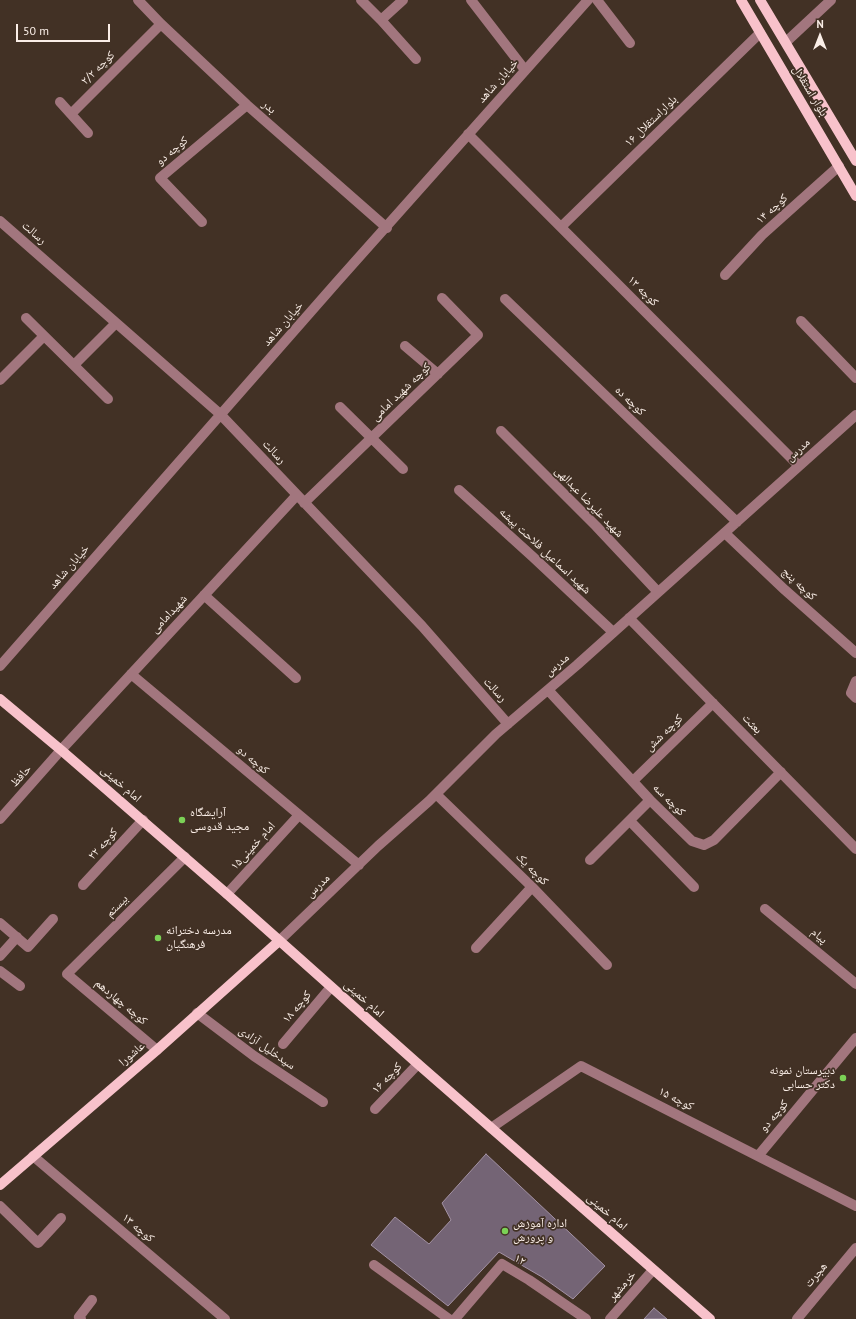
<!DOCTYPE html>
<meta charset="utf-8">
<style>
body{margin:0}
#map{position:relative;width:856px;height:1319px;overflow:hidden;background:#423125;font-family:"PT Sans",sans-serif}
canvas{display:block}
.north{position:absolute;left:800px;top:16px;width:40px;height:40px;-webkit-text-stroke:3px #423125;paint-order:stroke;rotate:0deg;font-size:11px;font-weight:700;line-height:16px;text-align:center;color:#faeee7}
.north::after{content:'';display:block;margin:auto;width:14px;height:18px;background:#faeee7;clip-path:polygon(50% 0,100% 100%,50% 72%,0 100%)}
.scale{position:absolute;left:16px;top:24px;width:94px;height:18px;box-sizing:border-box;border:2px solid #faeee7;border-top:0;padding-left:5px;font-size:12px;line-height:14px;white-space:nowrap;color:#faeee7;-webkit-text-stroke:3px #423125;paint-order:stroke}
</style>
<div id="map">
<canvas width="856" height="1319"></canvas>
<div class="north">N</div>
<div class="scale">50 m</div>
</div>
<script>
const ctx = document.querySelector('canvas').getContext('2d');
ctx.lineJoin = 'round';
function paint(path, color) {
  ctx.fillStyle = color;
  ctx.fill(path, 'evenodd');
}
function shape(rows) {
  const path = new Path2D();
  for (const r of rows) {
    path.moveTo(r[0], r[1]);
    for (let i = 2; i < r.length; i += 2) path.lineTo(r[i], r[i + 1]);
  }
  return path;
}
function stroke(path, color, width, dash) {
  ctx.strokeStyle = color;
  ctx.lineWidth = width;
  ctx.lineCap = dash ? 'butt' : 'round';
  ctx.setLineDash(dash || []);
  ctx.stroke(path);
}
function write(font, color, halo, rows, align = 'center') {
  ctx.font = font + ' "PT Sans","Noto Naskh Arabic",sans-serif';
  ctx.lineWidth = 3.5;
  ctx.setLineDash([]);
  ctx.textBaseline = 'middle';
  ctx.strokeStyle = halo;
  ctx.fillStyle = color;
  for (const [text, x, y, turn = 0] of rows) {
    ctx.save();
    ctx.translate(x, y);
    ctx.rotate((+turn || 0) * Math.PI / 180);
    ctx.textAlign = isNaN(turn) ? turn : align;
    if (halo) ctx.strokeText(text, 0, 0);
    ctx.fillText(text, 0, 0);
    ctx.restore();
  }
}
const building = shape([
 [486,1154,605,1266,573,1299,542,1277,499,1252,448,1306,371,1245,395,1217,429,1244,451,1220,442,1203,486,1154],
 [654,1308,667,1319,644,1319,654,1308]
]);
const minor = shape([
 [138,0,161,24,247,105,387,228],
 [361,0,381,20,416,59],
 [471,0,525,70],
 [597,0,630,43],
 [381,20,403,0],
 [786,42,831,0],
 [60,102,88,133],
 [71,114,161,24],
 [468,134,799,466],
 [0,221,220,414,422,626,508,724],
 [202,222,160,178,247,105],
 [561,227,760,33],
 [725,275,762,235,839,166],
 [505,299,737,522],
 [26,318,108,399],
 [801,321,856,378],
 [405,346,438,374],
 [75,364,116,323],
 [0,380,44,336],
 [340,407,403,469],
 [501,431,596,526,658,592],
 [459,490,533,557,613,632],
 [304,503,478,335,442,298],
 [725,533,785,590,856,653],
 [204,595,296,678],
 [629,618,856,849],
 [0,666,336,283,588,0],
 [131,674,359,865],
 [856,681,851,693,856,698],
 [548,690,650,800,692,841,704,845,714,840,781,772],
 [633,781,713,703],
 [436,794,532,887,607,965],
 [0,819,61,750,297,495],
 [630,821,694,887],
 [590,860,650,800],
 [83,885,143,820],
 [227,894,299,815],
 [765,909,856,984],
 [0,923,28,947,53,919],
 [279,941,378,846,429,801,496,734,577,665,856,415],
 [476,948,532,887],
 [0,956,17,937],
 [0,971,20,986],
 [197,1013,254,1056,323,1102],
 [283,1044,331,987],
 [157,1050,67,974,185,857],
 [375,1109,418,1064],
 [491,1128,581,1066,856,1206],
 [33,1156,225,1319],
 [758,1156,856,1038],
 [0,1206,38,1243,61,1218],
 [374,1265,449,1319],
 [81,1319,79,1317,92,1300],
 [455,1319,502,1264,529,1280,586,1319],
 [610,1319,653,1270],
 [797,1319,856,1248]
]);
const major = shape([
 [741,0,856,196],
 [760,0,856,161],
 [0,699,61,750,227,894,418,1064,710,1319],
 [0,1185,157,1050,279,941]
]);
const markers = [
 [182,820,4,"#7bd156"],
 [158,938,4,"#7bd156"],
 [843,1078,4,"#7bd156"],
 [505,1231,4,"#7bd156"]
];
const streetNames = [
 ["کوچه ۲/۲",98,68,-45],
 ["خیابان شاهد",498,81,-48],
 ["بلوار استقلال",810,91,59],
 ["بدر",269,107,41],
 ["بلواراستقلال ۱۶",651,121,-44],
 ["کوچه دو",172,151,-40],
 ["کوچه ۱۴",772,209,-42],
 ["رسالت",34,233,42],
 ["کوچه ۱۲",643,291,45],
 ["خیابان شاهد",283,324,-49],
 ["کوچه شهید امامی",401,392,-44],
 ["کوچه ده",630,401,44],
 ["مدرس",798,450,-42],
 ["رسالت",274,452,47],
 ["شهید علیرضا عبدالهی",589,502,46],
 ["شهید اسماعیل فلاحت پیشه",545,551,43],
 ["خیابان شاهد",69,567,-49],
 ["کوچه پنج",799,584,43],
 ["شهیدامامی",169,614,-47],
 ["مدرس",557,665,-40],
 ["رسالت",495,690,48],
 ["بعثت",752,724,46],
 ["کوچه شش",664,733,-44],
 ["کوچه دو",253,760,40],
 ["حافظ",21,776,-48],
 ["امام خمینی",121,784,41],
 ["کوچه سه",669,800,45],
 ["کوچه ۲۲",103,844,-48],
 ["امام خمینی۱۵",253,846,-48],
 ["کوچه یک",532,869,45],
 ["مدرس",318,886,-44],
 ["بیستم",117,906,-45],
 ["پیام",819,936,40],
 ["امام خمینی",364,999,42],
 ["کوچه چهاردهم",121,1002,40],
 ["کوچه ۱۸",297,1007,-50],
 ["سیدخلیل آزادی",267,1048,35],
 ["عاشورا",132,1054,-41],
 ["کوچه ۱۶",387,1078,-46],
 ["کوچه ۱۵",676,1099,27],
 ["کوچه دو",774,1116,-50],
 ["امام خمینی",607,1212,41],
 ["کوچه ۱۳",138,1228,40],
 ["۱۲",520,1260,30],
 ["هجرت",816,1275,-50],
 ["خرمشهر",622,1286,-49]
];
const poiNames = [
 ["آرایشگاه",190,813],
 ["مجید قدوسی",190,827],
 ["مدرسه دخترانه",166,931],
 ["فرهنگیان",166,945],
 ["دبیرستان نمونه",835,1071,"right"],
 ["دکتر حسابی",835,1085,"right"],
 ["اداره آموزش",513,1224],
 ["و پرورش",513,1238]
];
paint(building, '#746475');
stroke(building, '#a392a4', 1);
stroke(minor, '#a2767e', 10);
stroke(major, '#f8c2cb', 10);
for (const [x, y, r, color] of markers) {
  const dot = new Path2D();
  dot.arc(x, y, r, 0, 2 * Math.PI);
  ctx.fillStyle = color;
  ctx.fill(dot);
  stroke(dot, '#423125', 1.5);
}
write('12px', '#faeee7', '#423125', streetNames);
write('12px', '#faeee7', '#423125', poiNames, 'left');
</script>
